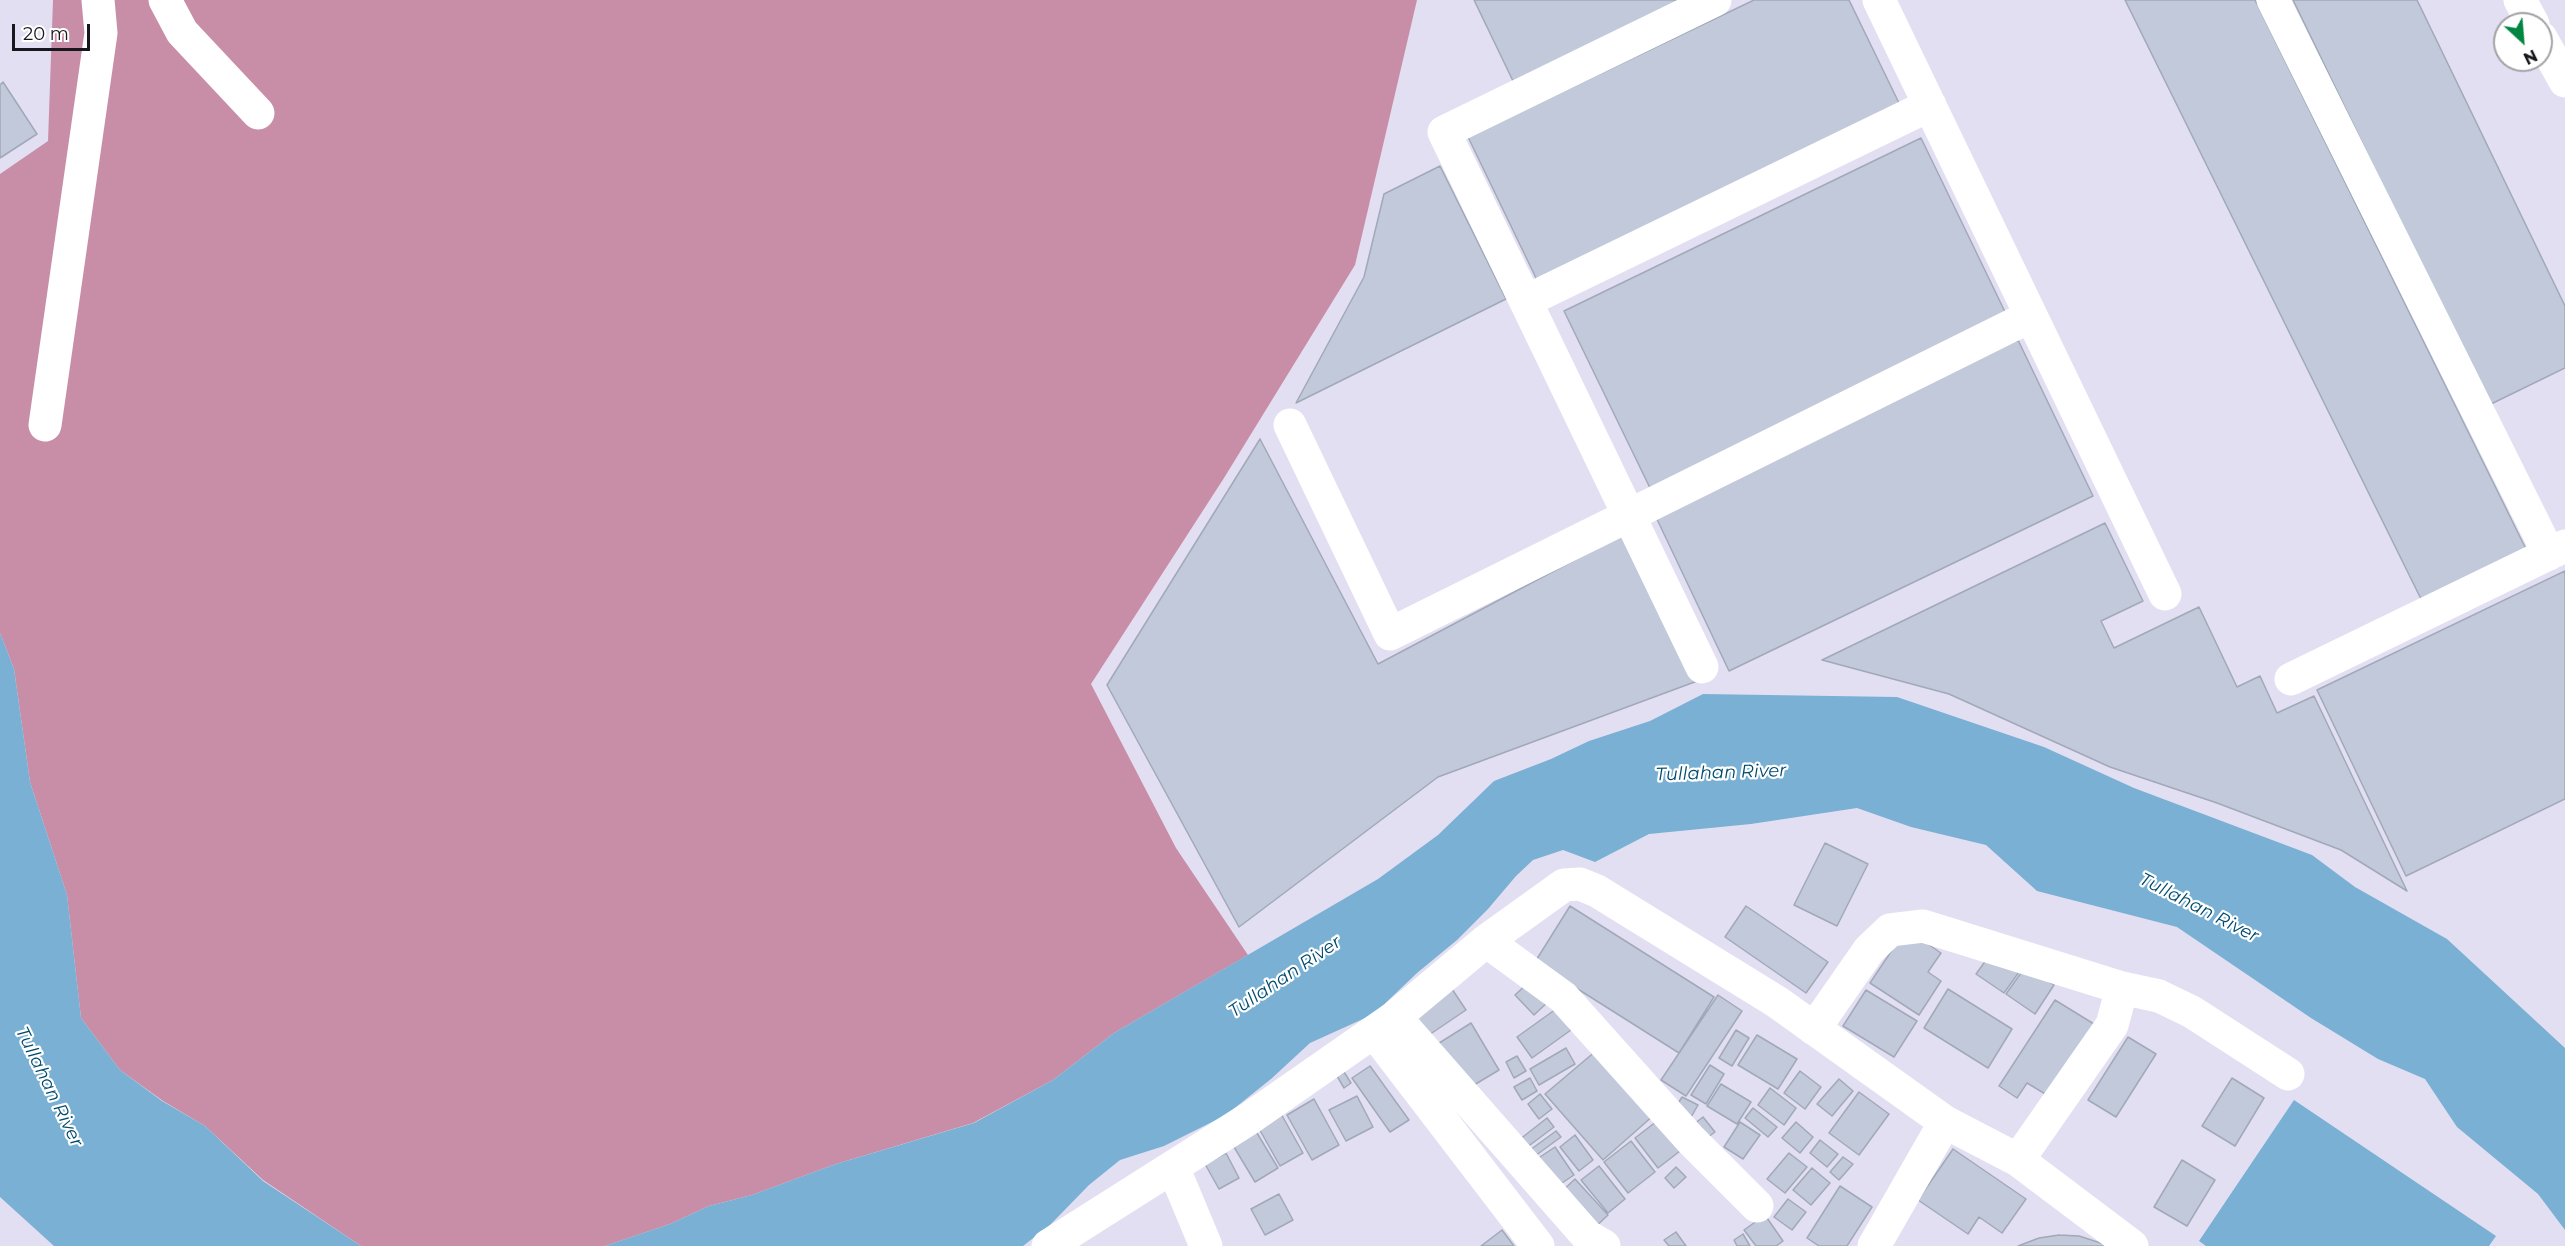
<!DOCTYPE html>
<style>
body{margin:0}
#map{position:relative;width:2565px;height:1246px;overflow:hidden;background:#e3dff2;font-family:Montserrat,sans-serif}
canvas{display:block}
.north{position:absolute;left:2493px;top:12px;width:60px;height:60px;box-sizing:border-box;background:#fff;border:2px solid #a3a2a5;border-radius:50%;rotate:154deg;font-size:16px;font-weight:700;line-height:24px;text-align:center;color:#18171d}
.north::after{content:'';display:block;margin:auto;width:21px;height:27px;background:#018642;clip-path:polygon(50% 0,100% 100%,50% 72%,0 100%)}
.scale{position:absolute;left:12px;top:24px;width:78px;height:27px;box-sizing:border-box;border:3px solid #18171d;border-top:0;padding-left:8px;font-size:18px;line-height:21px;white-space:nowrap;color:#18171d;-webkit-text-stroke:4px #fff;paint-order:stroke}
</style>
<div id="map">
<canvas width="2565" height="1246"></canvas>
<div class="north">N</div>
<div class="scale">20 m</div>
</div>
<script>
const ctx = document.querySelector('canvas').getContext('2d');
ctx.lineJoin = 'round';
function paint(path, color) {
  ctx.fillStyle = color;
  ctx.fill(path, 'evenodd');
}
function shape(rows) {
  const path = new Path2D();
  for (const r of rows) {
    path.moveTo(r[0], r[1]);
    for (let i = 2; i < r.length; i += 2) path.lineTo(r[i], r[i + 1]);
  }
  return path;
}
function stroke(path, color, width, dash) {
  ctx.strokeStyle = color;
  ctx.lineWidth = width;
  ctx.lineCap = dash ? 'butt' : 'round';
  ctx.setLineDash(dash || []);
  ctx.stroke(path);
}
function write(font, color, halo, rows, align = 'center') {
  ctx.font = font + ' Montserrat,sans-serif';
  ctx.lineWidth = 4.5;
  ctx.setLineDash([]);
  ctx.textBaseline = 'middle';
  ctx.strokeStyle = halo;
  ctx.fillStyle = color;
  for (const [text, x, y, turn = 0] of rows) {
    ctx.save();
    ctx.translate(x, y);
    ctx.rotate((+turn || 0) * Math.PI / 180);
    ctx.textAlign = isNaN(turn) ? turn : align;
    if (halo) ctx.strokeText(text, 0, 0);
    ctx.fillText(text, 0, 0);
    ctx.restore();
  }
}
const forest = shape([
 [53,0,1417,0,1355,265,1224,478,1091,684,1176,848,1248,955,1114,1033,1053,1080,973,1123,836,1164,752,1195,709,1206,670,1224,605,1246,361,1246,263,1180,205,1126,163,1101,120,1070,81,1018,67,895,30,782,14,669,0,633,0,174,48,141]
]);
const water = shape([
 [0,633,14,669,30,782,67,895,81,1018,120,1070,162,1101,205,1126,263,1181,361,1246,54,1246,0,1197],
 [1703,694,1897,697,2044,747,2134,788,2312,855,2355,887,2447,939,2565,1048,2565,1230,2538,1194,2457,1127,2425,1079,2378,1059,2311,1018,2177,927,2037,891,1986,845,1911,827,1857,808,1751,824,1649,834,1595,862,1563,850,1533,860,1516,876,1488,909,1457,940,1417,973,1374,1014,1310,1043,1271,1079,1226,1115,1164,1146,1120,1160,1089,1185,1050,1225,1023,1246,605,1246,670,1224,709,1206,752,1195,836,1164,974,1123,1053,1080,1114,1033,1378,879,1438,835,1494,781,1551,759,1589,741,1650,721],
 [2294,1100,2496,1236,2489,1246,2206,1246,2199,1241]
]);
const building = shape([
 [1474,0,1681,0,1513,81,1474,0],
 [1754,0,1849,0,1900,105,1537,280,1468,137,1754,0],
 [2125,0,2255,0,2527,551,2423,603,2125,0],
 [2293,0,2417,0,2565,306,2565,368,2489,405,2293,0],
 [3,82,37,134,0,158,0,85,3,82],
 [1921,138,2008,318,1651,490,1564,311,1921,138],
 [1440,166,1506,299,1296,403,1364,277,1384,194,1440,166],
 [2018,340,2093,496,1729,671,1655,515,2018,340],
 [1260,439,1378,664,1624,534,1700,680,1438,777,1239,927,1107,685,1260,439],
 [2105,523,2143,601,2101,621,2114,648,2199,607,2237,687,2260,676,2277,713,2314,696,2407,891,2341,850,2217,803,2110,767,1949,694,1822,660,2105,523],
 [2565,571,2565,799,2406,876,2317,690,2565,571],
 [1825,843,1868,864,1837,926,1794,905,1825,843],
 [1570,906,1714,997,1679,1053,1535,962,1570,906],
 [1746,906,1828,962,1806,993,1725,937,1746,906],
 [1906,929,1941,953,1928,972,1941,981,1919,1015,1870,983,1906,929],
 [1992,952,2024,965,2004,993,1976,974,1992,952],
 [2026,966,2054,985,2035,1014,2006,994,2026,966],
 [1532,979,1551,999,1534,1015,1515,995,1532,979],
 [1452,989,1466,1010,1426,1037,1412,1016,1452,989],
 [1948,989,2012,1029,1988,1068,1924,1028,1948,989],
 [1866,990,1917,1021,1894,1057,1843,1026,1866,990],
 [1718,995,1742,1011,1686,1096,1661,1080,1718,995],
 [2055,1000,2094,1024,2047,1095,2027,1083,2017,1098,1999,1086,2055,1000],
 [1556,1009,1571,1030,1532,1058,1517,1037,1556,1009],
 [1471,1023,1499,1070,1464,1091,1436,1045,1471,1023],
 [1736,1030,1749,1038,1732,1066,1719,1058,1736,1030],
 [1757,1035,1797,1059,1778,1089,1738,1065,1757,1035],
 [2128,1037,2156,1054,2116,1117,2088,1100,2128,1037],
 [1566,1048,1575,1064,1539,1085,1530,1069,1566,1048],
 [1597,1050,1654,1115,1603,1160,1545,1094,1597,1050],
 [1517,1056,1526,1071,1514,1078,1506,1062,1517,1056],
 [1710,1065,1724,1074,1706,1104,1691,1095,1710,1065],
 [1370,1066,1409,1120,1390,1132,1352,1078,1370,1066],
 [1800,1071,1821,1087,1805,1109,1784,1093,1800,1071],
 [1344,1072,1351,1083,1344,1088,1337,1076,1344,1072],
 [1530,1078,1537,1091,1522,1100,1514,1087,1530,1078],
 [2232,1078,2264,1098,2235,1146,2202,1126,2232,1078],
 [1839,1079,1853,1091,1832,1116,1817,1104,1839,1079],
 [1721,1084,1751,1102,1737,1124,1707,1106,1721,1084],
 [1770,1088,1796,1108,1784,1125,1758,1105,1770,1088],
 [1859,1092,1889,1114,1859,1155,1829,1133,1859,1092],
 [1540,1094,1552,1109,1539,1119,1528,1104,1540,1094],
 [1357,1096,1373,1127,1346,1141,1329,1110,1357,1096],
 [1682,1097,1698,1105,1690,1119,1674,1110,1682,1097],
 [1314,1099,1339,1145,1312,1160,1287,1115,1314,1099],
 [1753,1108,1777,1127,1768,1137,1745,1118,1753,1108],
 [1280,1112,1303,1153,1280,1166,1257,1125,1280,1112],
 [1703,1117,1715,1132,1700,1143,1689,1128,1703,1117],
 [1547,1118,1554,1127,1526,1148,1519,1140,1547,1118],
 [1661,1118,1684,1148,1658,1168,1635,1138,1661,1118],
 [1740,1122,1760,1135,1743,1159,1724,1147,1740,1122],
 [1796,1122,1813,1137,1800,1153,1782,1138,1796,1122],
 [1254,1128,1278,1168,1255,1182,1231,1142,1254,1128],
 [1556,1131,1561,1137,1535,1156,1530,1150,1556,1131],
 [1575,1135,1593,1160,1579,1171,1560,1147,1575,1135],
 [1820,1140,1838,1154,1827,1167,1810,1153,1820,1140],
 [1631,1141,1655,1172,1628,1193,1604,1162,1631,1141],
 [1555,1147,1574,1175,1556,1187,1537,1159,1555,1147],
 [1953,1149,2026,1199,2002,1233,1979,1217,1968,1234,1918,1200,1953,1149],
 [1226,1153,1239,1178,1219,1189,1205,1164,1226,1153],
 [1789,1153,1807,1167,1785,1193,1767,1179,1789,1153],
 [1843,1157,1853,1164,1839,1180,1830,1172,1843,1157],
 [2182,1160,2215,1180,2187,1226,2154,1207,2182,1160],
 [1599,1166,1625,1199,1608,1213,1581,1180,1599,1166],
 [1676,1167,1686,1177,1674,1188,1665,1178,1676,1167],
 [1812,1168,1830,1183,1811,1205,1793,1190,1812,1168],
 [1575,1179,1608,1215,1591,1231,1559,1194,1575,1179],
 [1840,1186,1872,1207,1847,1246,1819,1246,1807,1238,1840,1186],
 [1279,1194,1293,1220,1265,1235,1251,1209,1279,1194],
 [1788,1199,1806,1212,1792,1230,1774,1217,1788,1199],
 [1765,1215,1783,1241,1776,1246,1756,1246,1744,1230,1765,1215],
 [1502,1230,1514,1246,1481,1246,1502,1230],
 [1676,1232,1686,1246,1669,1246,1664,1240,1676,1232],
 [1743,1234,1750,1246,1737,1246,1734,1240,1743,1234],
 [2059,1235,2079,1236,2110,1246,2018,1246,2039,1238,2059,1235]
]);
const minor = shape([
 [165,0,182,32,258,113],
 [1879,0,2165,594],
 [2273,0,2549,554],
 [1526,301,1930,105],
 [45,425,101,33,98,0],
 [1290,425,1390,634,2031,316],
 [1702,667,1444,132,1715,0],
 [2291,679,2565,546],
 [1486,941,1563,997,1691,1140,1757,1206],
 [2122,988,2159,996,2192,1012,2288,1074],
 [1395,1017,1587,1236,1604,1246],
 [1814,1029,1869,950,1890,930,1923,926,2122,988,2112,1025,2018,1160],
 [1374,1032,1538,1246],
 [1173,1167,1206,1246],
 [1048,1246,1250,1118,1395,1017,1486,941,1564,885,1580,884,1597,891,1777,1002,1945,1122,2018,1160,2132,1246],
 [1874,1246,1945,1122]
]);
const highway = shape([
 [2520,0,2533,24],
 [2541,38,2565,81]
]);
const waterNames = [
 ["Tullahan River",1721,773,-2],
 ["Tullahan River",2199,908,27],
 ["Tullahan River",1285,977,-34],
 ["Tullahan River",49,1087,64]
];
paint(forest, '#c98ea7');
paint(water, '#79b0d4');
paint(building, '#c1c9da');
stroke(building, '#a1a9b9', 1.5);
stroke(minor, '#fff', 33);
stroke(highway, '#fff', 33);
write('italic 18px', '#004a6d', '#fff', waterNames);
</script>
